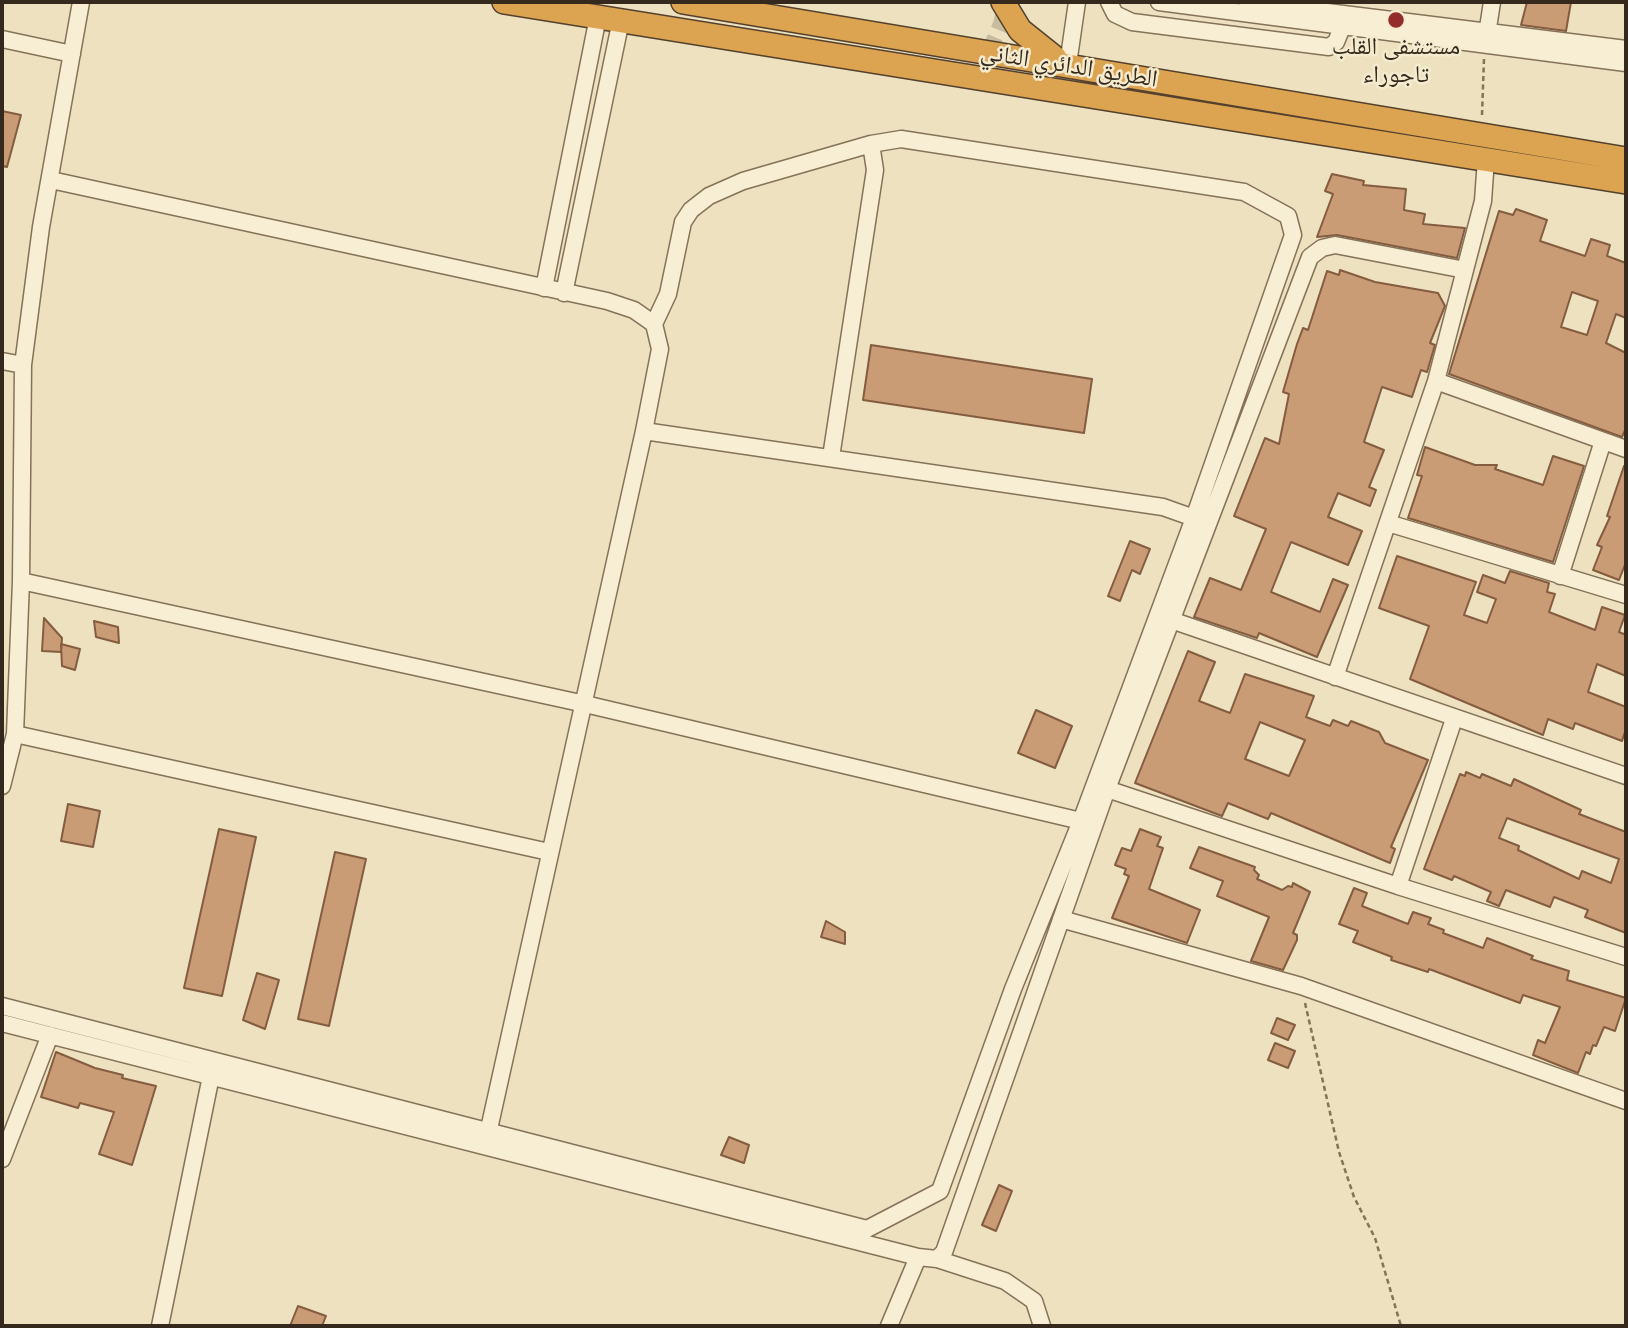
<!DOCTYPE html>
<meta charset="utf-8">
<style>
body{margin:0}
#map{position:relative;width:1628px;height:1328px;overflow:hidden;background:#ede1c0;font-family:"PT Serif",serif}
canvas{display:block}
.frame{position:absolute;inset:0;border:4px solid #35291d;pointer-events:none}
</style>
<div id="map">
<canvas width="1628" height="1328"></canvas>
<div class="frame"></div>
</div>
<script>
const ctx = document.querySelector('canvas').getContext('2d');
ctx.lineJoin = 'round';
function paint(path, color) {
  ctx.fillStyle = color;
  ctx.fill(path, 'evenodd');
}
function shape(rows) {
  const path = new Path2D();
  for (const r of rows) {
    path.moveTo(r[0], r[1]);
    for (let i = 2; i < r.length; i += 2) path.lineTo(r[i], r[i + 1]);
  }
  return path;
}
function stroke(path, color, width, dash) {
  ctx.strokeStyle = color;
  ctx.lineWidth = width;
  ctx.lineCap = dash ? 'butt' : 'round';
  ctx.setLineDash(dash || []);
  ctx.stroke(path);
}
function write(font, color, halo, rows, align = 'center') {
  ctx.font = font + ' "PT Serif","Noto Naskh Arabic",serif';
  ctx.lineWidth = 5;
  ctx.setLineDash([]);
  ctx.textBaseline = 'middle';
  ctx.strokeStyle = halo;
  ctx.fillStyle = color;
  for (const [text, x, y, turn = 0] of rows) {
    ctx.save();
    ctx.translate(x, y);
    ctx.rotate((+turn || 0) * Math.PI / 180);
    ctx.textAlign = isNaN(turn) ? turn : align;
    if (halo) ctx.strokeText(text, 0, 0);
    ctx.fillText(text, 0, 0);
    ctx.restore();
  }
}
const building = shape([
 [1527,2,1571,2,1566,31,1521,25,1527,2],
 [2,111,21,115,7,167,2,166,2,111],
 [1332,174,1364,181,1363,185,1406,189,1404,210,1425,214,1423,224,1465,228,1457,258,1337,235,1317,237,1333,194,1325,191,1332,174],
 [1516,209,1547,220,1540,241,1585,256,1591,239,1610,245,1607,256,1626,263,1626,318,1616,314,1606,343,1626,353,1626,428,1622,437,1449,374,1499,211,1513,215,1516,209],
 [1572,292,1598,301,1587,335,1561,327,1572,292],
 [1340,270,1375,282,1438,293,1445,306,1430,343,1435,345,1427,372,1421,370,1412,397,1382,387,1364,442,1384,450,1369,487,1376,490,1370,506,1338,493,1328,517,1362,531,1348,565,1291,542,1271,592,1320,612,1333,579,1348,585,1317,657,1259,633,1257,638,1194,617,1210,578,1241,590,1266,529,1234,516,1265,438,1279,444,1289,394,1283,392,1297,344,1303,328,1308,330,1327,271,1339,275,1340,270],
 [871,345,1092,379,1084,433,863,400,871,345],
 [1425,447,1475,465,1497,465,1495,469,1543,485,1553,456,1584,466,1553,562,1408,518,1422,476,1417,475,1425,447],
 [1624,466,1626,466,1626,562,1619,580,1593,570,1602,547,1597,545,1610,517,1607,516,1624,466],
 [1130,541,1150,549,1140,574,1132,570,1120,601,1108,596,1130,541],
 [1397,556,1476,582,1464,615,1487,623,1496,599,1477,592,1483,575,1505,583,1510,571,1549,583,1547,592,1555,594,1549,612,1595,630,1602,607,1625,615,1619,632,1626,635,1626,676,1597,664,1588,692,1626,707,1626,729,1622,741,1575,723,1573,729,1548,719,1543,735,1410,679,1429,626,1379,608,1397,556],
 [44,618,62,638,61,652,42,651,44,618],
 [94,621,118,627,119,643,96,637,94,621],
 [61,644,80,649,75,670,62,666,61,644],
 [1188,651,1215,662,1199,701,1230,713,1245,674,1314,696,1306,717,1330,726,1333,720,1348,726,1351,721,1379,732,1385,743,1428,760,1391,847,1395,849,1390,863,1271,813,1268,819,1228,803,1222,816,1135,783,1188,651],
 [1260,722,1305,740,1289,776,1245,759,1260,722],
 [1036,710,1072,726,1055,768,1018,753,1036,710],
 [1466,772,1480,778,1482,774,1511,786,1514,779,1581,810,1579,814,1626,832,1626,933,1585,917,1588,910,1554,897,1550,907,1506,890,1499,906,1487,901,1491,892,1454,876,1452,880,1424,869,1460,774,1465,776,1466,772],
 [1507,818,1619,859,1611,883,1582,871,1579,879,1518,850,1519,846,1499,838,1507,818],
 [68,804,100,811,93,847,61,841,68,804],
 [219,829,256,837,222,996,184,988,219,829],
 [1140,829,1161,837,1157,846,1163,848,1149,889,1200,910,1187,943,1112,918,1129,876,1124,874,1126,869,1115,865,1122,848,1131,851,1140,829],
 [1199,847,1255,867,1254,870,1259,875,1257,879,1282,890,1288,886,1292,887,1293,883,1310,892,1293,933,1297,935,1297,940,1283,970,1251,961,1269,917,1217,896,1223,881,1190,868,1199,847],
 [335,852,366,859,329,1026,298,1019,335,852],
 [1354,888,1367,893,1362,906,1408,924,1413,912,1431,918,1428,924,1444,930,1443,933,1483,948,1487,938,1533,956,1531,959,1569,971,1567,980,1626,998,1615,1031,1604,1027,1596,1046,1593,1045,1590,1054,1586,1052,1578,1073,1533,1055,1538,1040,1545,1043,1560,1007,1523,995,1520,1003,1429,969,1428,972,1391,960,1392,957,1353,942,1358,931,1339,924,1354,888],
 [826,921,845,932,845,944,821,937,826,921],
 [257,973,279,980,265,1029,243,1020,257,973],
 [1277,1018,1295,1025,1288,1040,1271,1033,1277,1018],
 [1275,1043,1295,1051,1288,1068,1268,1060,1275,1043],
 [56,1052,95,1068,123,1075,122,1078,156,1086,132,1165,99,1154,114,1112,80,1103,78,1108,41,1097,56,1052],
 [729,1137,749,1145,744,1163,721,1155,729,1137],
 [999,1185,1012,1191,996,1231,982,1225,999,1185],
 [298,1306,326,1316,322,1326,290,1326,298,1306]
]);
const minorTunnel = shape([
 [989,52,1001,24,1006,2]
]);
const path = shape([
 [1482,115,1484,59],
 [1305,1003,1339,1152,1354,1197,1375,1238,1401,1326]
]);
const minor = shape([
 [1109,2,1115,14,1132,22,1329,47,1336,42,1343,25],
 [1159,2,1626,63],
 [1247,2,1626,49],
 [2,39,72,54],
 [1486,41,1492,2],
 [1068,64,1077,2],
 [51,180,607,301,634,310,654,324],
 [544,288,598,17],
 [564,293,621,20],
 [2,361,23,365],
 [1436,381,1626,449],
 [644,431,1163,507,1194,518],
 [831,457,875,170,871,144],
 [1388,523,1626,595],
 [1560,576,1603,441],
 [21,581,585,704,1081,821],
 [1171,620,1626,776],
 [1335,677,1436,381,1483,201,1486,159],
 [1454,719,1398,886,1626,957],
 [15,734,549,852],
 [2,786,15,734,21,581,23,365,41,227,81,2],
 [1107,789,1398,886],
 [1061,919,1301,986,1626,1101],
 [2,1006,867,1229,940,1191,1013,989,1081,821,1194,518,1293,235,1288,216,1244,192,901,139,871,144,743,181,709,196,691,210,683,222,668,294,654,324,660,349,644,431,489,1129],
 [2,1023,918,1257,937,1259,944,1252,1107,789,1310,257,1322,248,1335,245,1465,270],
 [2,1159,50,1035],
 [937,1259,1005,1281,1034,1301,1042,1326],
 [160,1326,211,1076],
 [889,1326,918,1257]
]);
const highway = shape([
 [504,2,1626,182],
 [683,2,1626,159],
 [1003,2,1020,30,1055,58]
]);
const markers = [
 [1396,20,9,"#932c2a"]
];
const poiNames = [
 ["مستشفى القلب",1396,47],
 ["تاجوراء",1396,75]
];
const streetNames = [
 ["الطريق الدائري الثاني",1069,66,9]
];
paint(building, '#ca9c76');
stroke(building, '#845c3f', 2);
stroke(minorTunnel, '#c8bc9f', 16, [16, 8]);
stroke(minor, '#857258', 19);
stroke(highway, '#53402d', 26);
stroke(path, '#857258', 2.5, [5, 3.5]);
stroke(minor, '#f8eed3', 16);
stroke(highway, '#dca351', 23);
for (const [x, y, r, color] of markers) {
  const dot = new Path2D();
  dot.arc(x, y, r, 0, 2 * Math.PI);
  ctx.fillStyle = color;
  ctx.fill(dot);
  stroke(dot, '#f4ebcf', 2.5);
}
write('24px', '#35291d', '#f4ebcf', poiNames);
write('24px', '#35291d', '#f4ebcf', streetNames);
</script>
